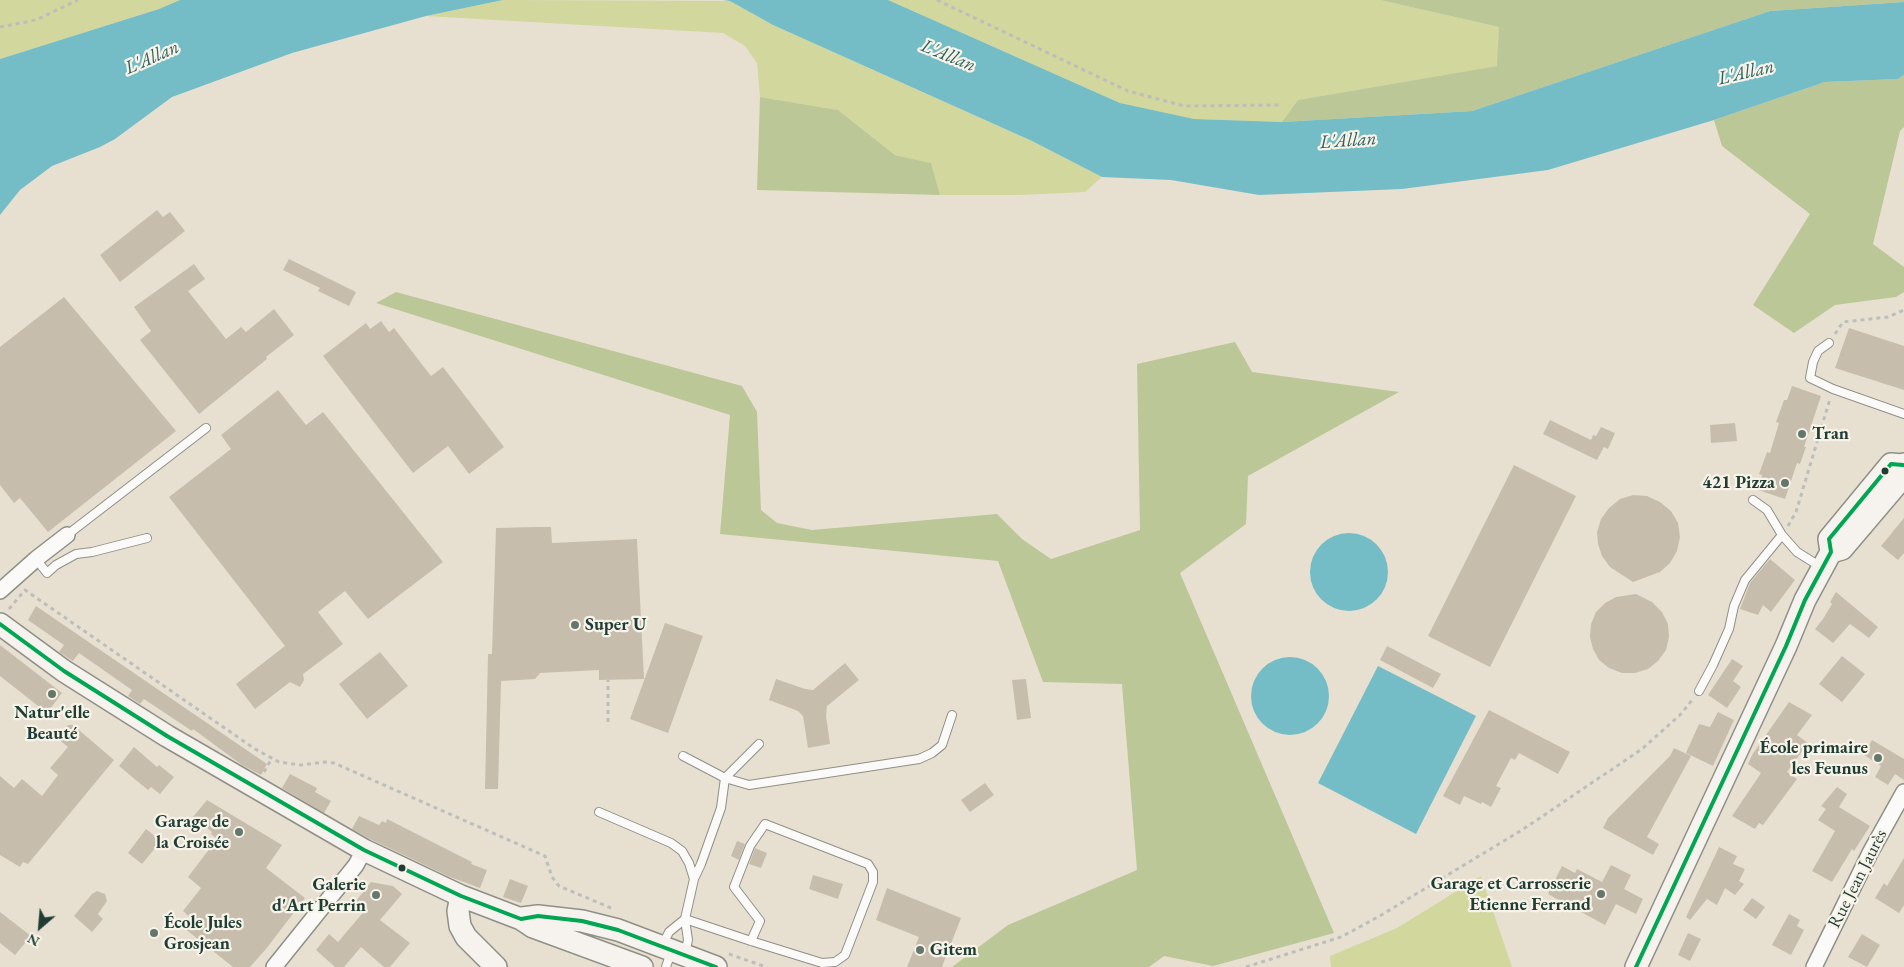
<!DOCTYPE html>
<meta charset="utf-8">
<style>
body{margin:0}
#map{position:relative;width:1904px;height:967px;overflow:hidden;background:#e7e0d1;font-family:"EB Garamond",serif}
canvas{display:block}
.north{position:absolute;left:15px;top:902px;width:50px;height:50px;-webkit-text-stroke:4px #f7f3e8;paint-order:stroke;rotate:207deg;font-size:14px;font-weight:700;line-height:20px;text-align:center;color:#1f3d34}
.north::after{content:'';display:block;margin:auto;width:18px;height:22px;background:#1f3d34;clip-path:polygon(50% 0,100% 100%,50% 72%,0 100%)}
</style>
<div id="map">
<canvas width="1904" height="967"></canvas>
<div class="north">N</div>
</div>
<script>
const ctx = document.querySelector('canvas').getContext('2d');
ctx.lineJoin = 'round';
function paint(path, color) {
  ctx.fillStyle = color;
  ctx.fill(path, 'evenodd');
}
function shape(rows) {
  const path = new Path2D();
  for (const r of rows) {
    if (r.length === 3) {
      path.moveTo(r[0] + r[2], r[1]);
      path.arc(r[0], r[1], r[2], 0, 2 * Math.PI);
      continue;
    }
    path.moveTo(r[0], r[1]);
    for (let i = 2; i < r.length; i += 2) path.lineTo(r[i], r[i + 1]);
  }
  return path;
}
function stroke(path, color, width, dash) {
  ctx.strokeStyle = color;
  ctx.lineWidth = width;
  ctx.lineCap = dash ? 'butt' : 'round';
  ctx.setLineDash(dash || []);
  ctx.stroke(path);
}
function write(font, color, halo, rows, align = 'center') {
  ctx.font = font + ' "EB Garamond",serif';
  ctx.lineWidth = 4.5;
  ctx.setLineDash([]);
  ctx.textBaseline = 'middle';
  ctx.strokeStyle = halo;
  ctx.fillStyle = color;
  for (const [text, x, y, turn = 0] of rows) {
    ctx.save();
    ctx.translate(x, y);
    ctx.rotate((+turn || 0) * Math.PI / 180);
    ctx.textAlign = isNaN(turn) ? turn : align;
    if (halo) ctx.strokeText(text, 0, 0);
    ctx.fillText(text, 0, 0);
    ctx.restore();
  }
}
const green = shape([
 [0,0,180,0,159,9,0,59],
 [503,0,730,1,773,25,1032,141,1102,177,1085,192,1019,195,940,195,931,163,895,155,838,110,760,97,757,63,745,46,723,33,426,16],
 [888,0,1380,0,1499,27,1498,66,1298,100,1282,122,1193,119,1120,103],
 [1481,876,1512,967,1331,967,1330,956,1397,928]
]);
const forest = shape([
 [1380,0,1904,0,1904,2,1770,11,1472,111,1282,122,1298,100,1497,66,1499,27],
 [1904,75,1904,127,1900,131,1873,244,1904,267,1904,292,1896,297,1835,305,1794,333,1753,305,1810,214,1722,146,1714,120,1825,82,1898,79],
 [760,97,838,110,895,155,931,163,940,195,757,190],
 [396,292,742,386,757,412,761,510,777,523,812,530,997,514,1022,539,1051,559,1140,530,1137,364,1235,342,1252,372,1399,392,1248,476,1246,524,1180,573,1334,933,1213,966,1164,956,1149,967,952,967,1008,925,1137,870,1122,684,1043,682,998,561,720,534,730,415,376,303]
]);
const water = shape([
 [180,0,503,0,426,16,292,53,172,97,115,139,100,147,52,166,20,190,0,215,0,59,159,9],
 [723,0,888,0,1120,103,1194,119,1282,122,1472,111,1770,11,1904,2,1904,75,1898,79,1825,82,1714,120,1548,170,1402,189,1259,195,1171,180,1102,177,1032,141,773,25,730,1],
 [1349,572,39],
 [1290,696,39],
 [1378,666,1476,716,1416,834,1318,783]
]);
const building = shape([
 [157,210,163,217,170,212,185,231,120,282,100,255],
 [289,259,356,292,349,306,318,291,320,288,283,270],
 [194,264,205,279,188,291,226,339,241,327,246,332,274,309,294,335,266,357,267,359,199,414,140,340,151,331,134,307],
 [64,297,176,431,48,532,20,498,14,503,0,485,0,347],
 [381,321,389,332,394,328,431,376,443,367,504,447,469,474,448,446,413,473,323,356,366,323,370,329],
 [1849,328,1904,346,1904,390,1835,368],
 [1792,386,1821,396,1804,447,1806,447,1800,464,1797,463,1785,499,1758,490,1762,475,1759,474,1767,452,1770,453,1779,423,1776,422,1784,400,1787,400],
 [278,390,306,425,323,412,443,562,368,619,345,591,318,612,343,644,303,674,304,680,300,687,290,682,255,709,236,684,285,646,169,497,231,449,221,435],
 [1550,420,1591,440,1593,435,1596,436,1601,427,1615,433,1608,449,1604,447,1597,460,1543,434],
 [1735,423,1737,441,1711,443,1710,425],
 [1514,465,1576,496,1490,667,1428,636],
 [1633,495,1647,496,1660,502,1671,511,1678,523,1680,537,1677,551,1670,563,1660,572,1633,582,1610,567,1602,556,1598,544,1597,532,1601,519,1609,508,1620,499],
 [1904,518,1904,553,1898,560,1881,546],
 [534,527,551,527,552,543,637,539,644,679,599,680,599,670,540,673,535,679,501,681,498,789,485,789,488,654,492,654,496,528],
 [1770,559,1795,580,1771,612,1763,605,1758,615,1740,609,1750,583],
 [1836,592,1878,627,1869,638,1850,624,1833,643,1815,629,1823,619,1832,604,1830,602],
 [1636,594,1652,602,1662,612,1668,624,1669,637,1666,650,1658,661,1648,669,1635,673,1622,673,1609,668,1599,660,1593,649,1590,637,1591,624,1596,612,1605,603,1616,597],
 [36,606,267,764,261,775,242,765,193,729,192,731,144,699,140,704,128,696,132,690,79,653,73,661,59,652,64,645,28,620],
 [665,623,703,636,668,733,630,719],
 [0,645,62,693,47,713,0,676],
 [1387,646,1441,674,1433,688,1380,660],
 [380,652,408,686,367,719,339,684],
 [1842,656,1865,674,1842,702,1819,684],
 [1732,659,1743,666,1733,681,1741,687,1727,708,1708,695],
 [845,663,859,680,827,706,826,716,830,744,808,748,803,716,798,711,769,700,776,679,805,689,813,690],
 [1026,679,1031,718,1017,720,1012,680],
 [1789,702,1812,715,1797,735,1808,743,1787,772,1797,779,1763,825,1759,823,1755,829,1732,816,1761,773,1748,764,1752,755],
 [1489,710,1570,752,1558,774,1519,753,1515,760,1511,758,1496,786,1501,788,1491,807,1482,802,1481,804,1464,796,1460,805,1443,796],
 [1718,712,1734,720,1713,766,1686,753,1699,724,1710,727],
 [68,725,73,725,114,760,28,864,23,862,20,867,0,855,0,776,14,788,22,779,42,796,58,775,50,768,68,747,57,738],
 [1872,740,1904,759,1904,780,1895,774,1888,785,1875,777,1881,766,1864,755],
 [134,747,157,767,159,765,174,777,160,794,151,787,148,790,119,766],
 [1674,748,1691,756,1647,837,1659,844,1653,855,1603,828,1608,818,1670,756],
 [290,774,317,788,315,792,331,801,324,813,282,788],
 [985,783,994,795,970,812,961,800],
 [1837,787,1847,794,1839,807,1870,826,1854,851,1852,849,1832,882,1812,871,1835,831,1818,820,1826,809,1821,806],
 [207,800,282,845,266,868,305,898,266,949,250,967,233,967,184,928,192,919,183,911,201,888,188,877,217,839,211,834,212,832,193,817],
 [359,816,379,825,382,821,386,823,387,819,460,856,472,862,471,864,487,870,480,888,450,877,370,839,352,829],
 [146,829,161,841,142,864,128,853],
 [737,841,745,844,739,860,731,856],
 [1719,847,1737,856,1733,864,1745,869,1739,881,1744,884,1735,895,1725,888,1717,905,1707,899,1690,920,1686,917],
 [755,848,767,853,761,868,749,864],
 [1904,858,1904,905,1899,913,1875,898,1884,883,1887,886],
 [1611,865,1631,875,1624,889,1643,899,1636,914,1616,904,1605,925,1548,894,1562,866,1575,873,1577,869,1602,882],
 [813,875,843,884,838,899,809,889],
 [510,879,528,886,521,903,503,897],
 [371,882,393,886,402,894,380,920,410,943,390,967,384,967,361,947,344,967,335,967,316,950,329,934,338,942,361,915,365,909,356,901],
 [887,888,961,918,942,967,907,967,919,937,876,920],
 [97,891,105,894,107,901,98,914,103,919,92,932,74,916,92,894],
 [1752,898,1765,907,1756,919,1743,910],
 [0,912,31,936,15,955,0,943],
 [1789,914,1800,920,1797,926,1804,930,1791,955,1772,945],
 [1688,933,1701,939,1690,961,1678,955],
 [1862,934,1880,945,1867,967,1848,957]
]);
const path = shape([
 [937,0,1128,91,1184,106,1280,105],
 [0,27,36,20,78,0],
 [1835,334,1843,322,1888,317,1904,310],
 [1788,526,1796,512,1830,399],
 [9,609,25,590,255,749,279,762,300,765,325,762,334,763,545,856,552,877,559,886,611,908],
 [608,722,608,680],
 [264,772,272,758],
 [729,954,766,967],
 [1246,967,1341,937,1378,917,1522,830,1642,749,1680,715,1693,699]
]);
const lane = shape([
 [1829,343,1818,351,1813,362,1810,378,1833,389,1904,414],
 [1753,500,1767,510,1782,535,1797,552,1821,567],
 [67,535,206,428],
 [36,559,47,573,56,565,76,554,92,552,147,538],
 [1699,691,1713,665,1729,629,1734,606,1745,580,1782,535],
 [683,756,725,778,749,785,919,759,932,753,942,745,952,715],
 [599,812,671,843,682,851,689,863,694,879,685,919,751,941,822,963,835,962,845,955,873,882,873,872,868,864,765,824,750,846,734,887,760,921,751,941],
 [694,879,701,864,721,808,725,778,759,744],
 [662,946,669,932,685,919,688,940,685,954],
 [666,967,671,952]
]);
const street = shape([
 [0,591,36,559,67,535],
 [274,967,356,865,364,850],
 [1814,967,1870,853,1904,792]
]);
const secondary = shape([
 [1831,552,1842,549,1898,483,1904,464],
 [0,624,64,671,167,736,364,850,461,896,521,919,533,927,642,967],
 [461,896,458,911,460,926,466,937,496,967],
 [522,918,538,916,582,921,618,930,716,967],
 [1636,967,1786,646,1805,600,1831,552,1829,539,1891,464,1903,465]
]);
const bus1 = shape([
 [0,624,64,671,167,736,364,850,461,896,521,919,538,916,582,921,618,930,716,967],
 [1636,967,1786,646,1805,600,1831,552,1829,539,1891,464,1903,465]
]);
const markers = [
 [1802,434,5,"#65766b"],
 [1885,471,4.5,"#1f3d34"],
 [1785,483,5,"#65766b"],
 [575,625,5,"#65766b"],
 [52,694,5,"#65766b"],
 [1878,758,5,"#65766b"],
 [239,832,5,"#65766b"],
 [402,868,4.5,"#1f3d34"],
 [1601,894,5,"#65766b"],
 [376,895,5,"#65766b"],
 [154,933,5,"#65766b"],
 [920,950,5,"#65766b"]
];
const poiNames = [
 ["Tran",1812,434,"left"],
 ["421 Pizza",1775,483],
 ["Super U",585,625,"left"],
 ["Natur'elle",52,713,"center"],
 ["Beauté",52,734,"center"],
 ["École primaire",1868,748],
 ["les Feunus",1868,769],
 ["Garage de",229,822],
 ["la Croisée",229,843],
 ["Garage et Carrosserie",1591,884],
 ["Etienne Ferrand",1591,905],
 ["Galerie",366,885],
 ["d'Art Perrin",366,906],
 ["École Jules",164,923,"left"],
 ["Grosjean",164,944,"left"],
 ["Gitem",930,950,"left"]
];
const streetNames = [
 ["Rue Jean Jaurès",1858,879,-63]
];
const waterNames = [
 ["L'Allan",948,56,22],
 ["L'Allan",152,58,-24],
 ["L'Allan",1746,73,-13],
 ["L'Allan",1348,141,-4]
];
paint(green, '#d1d79d');
paint(forest, '#bbc796');
paint(water, '#74bdc6');
paint(building, '#c7bdad');
stroke(lane, '#8e9087', 10);
stroke(street, '#8e9087', 18);
stroke(secondary, '#8e9087', 24);
stroke(path, '#bcbebb', 3, [4, 4]);
stroke(lane, '#fbfaf8', 8);
stroke(street, '#fbfaf8', 15);
stroke(secondary, '#f6f2ee', 21);
stroke(bus1, '#00a651', 4);
for (const [x, y, r, color] of markers) {
  const dot = new Path2D();
  dot.arc(x, y, r, 0, 2 * Math.PI);
  ctx.fillStyle = color;
  ctx.fill(dot);
  stroke(dot, '#f7f3e8', 2);
}
write('bold 18px', '#1f3d34', '#f7f3e8', poiNames, 'right');
write('18px', '#1f3d34', '#f7f3e8', streetNames);
write('italic 19px', '#2a5f5f', '#f7f3e8', waterNames);
</script>
